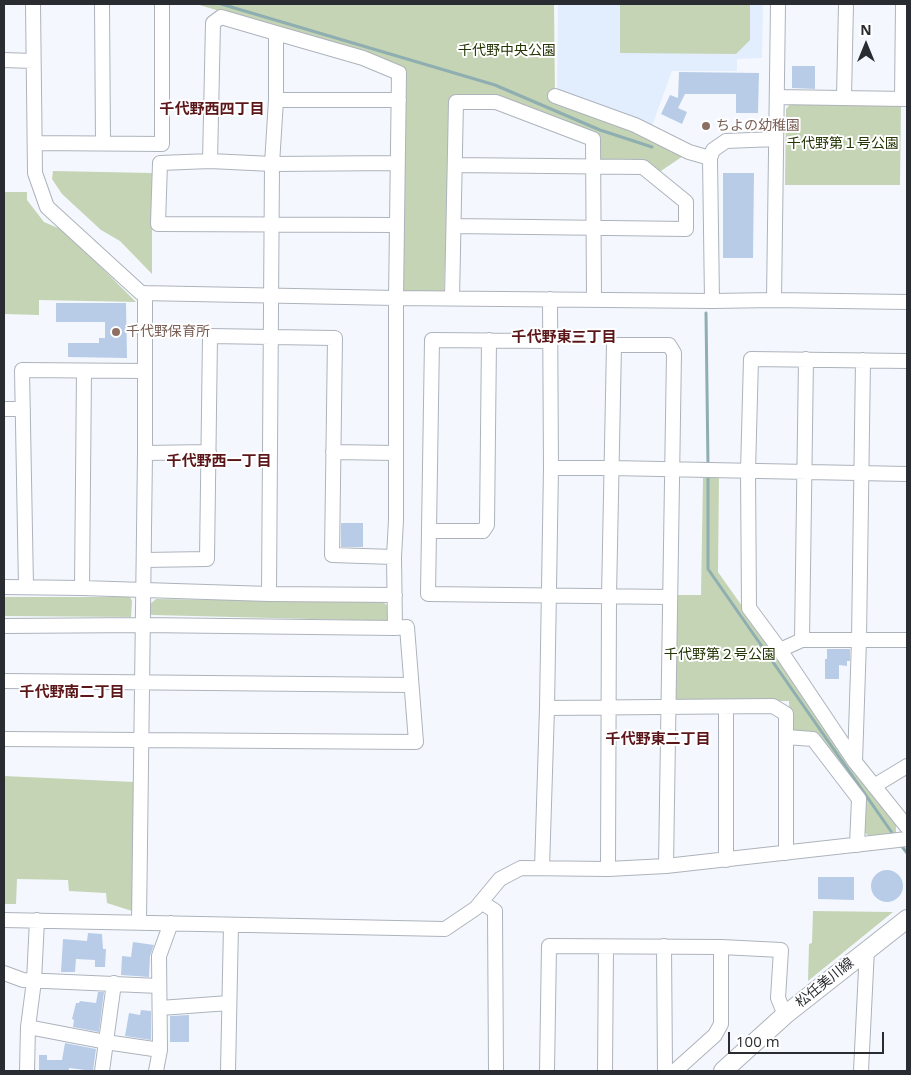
<!DOCTYPE html>
<meta charset="utf-8">
<style>
body{margin:0}
#map{position:relative;width:911px;height:1075px;overflow:hidden;background:#f4f8fe;font-family:"Open Sans",sans-serif}
canvas{display:block}
.frame{position:absolute;inset:0;border:5px solid #292c30;pointer-events:none}
.north{position:absolute;left:841px;top:20px;width:50px;height:50px;-webkit-text-stroke:4px #fff;paint-order:stroke;rotate:0deg;font-size:14px;font-weight:700;line-height:20px;text-align:center;color:#292c30}
.north::after{content:'';display:block;margin:auto;width:18px;height:22px;background:#292c30;clip-path:polygon(50% 0,100% 100%,50% 72%,0 100%)}
.scale{position:absolute;left:728px;top:1032px;width:156px;height:22px;box-sizing:border-box;border:2px solid #292c30;border-top:0;padding-left:6px;font-size:15px;line-height:18px;white-space:nowrap;color:#292c30;-webkit-text-stroke:4px #fff;paint-order:stroke}
</style>
<div id="map">
<canvas width="911" height="1075"></canvas>
<div class="frame"></div>
<div class="north">N</div>
<div class="scale">100 m</div>
</div>
<script>
const ctx = document.querySelector('canvas').getContext('2d');
ctx.lineJoin = 'round';
function paint(path, color) {
  ctx.fillStyle = color;
  ctx.fill(path, 'evenodd');
}
function shape(rows) {
  const path = new Path2D();
  for (const r of rows) {
    if (r.length === 3) {
      path.moveTo(r[0] + r[2], r[1]);
      path.arc(r[0], r[1], r[2], 0, 2 * Math.PI);
      continue;
    }
    path.moveTo(r[0], r[1]);
    for (let i = 2; i < r.length; i += 2) path.lineTo(r[i], r[i + 1]);
  }
  return path;
}
function stroke(path, color, width, dash) {
  ctx.strokeStyle = color;
  ctx.lineWidth = width;
  ctx.lineCap = dash ? 'butt' : 'round';
  ctx.setLineDash(dash || []);
  ctx.stroke(path);
}
function write(font, color, halo, rows, align = 'center') {
  ctx.font = font + ' "Open Sans","Noto Sans JP",sans-serif';
  ctx.lineWidth = 4;
  ctx.setLineDash([]);
  ctx.textBaseline = 'middle';
  ctx.strokeStyle = halo;
  ctx.fillStyle = color;
  for (const [text, x, y, turn = 0] of rows) {
    ctx.save();
    ctx.translate(x, y);
    ctx.rotate((+turn || 0) * Math.PI / 180);
    ctx.textAlign = isNaN(turn) ? turn : align;
    if (halo) ctx.strokeText(text, 0, 0);
    ctx.fillText(text, 0, 0);
    ctx.restore();
  }
}
const built = shape([
 [558,4,763,4,762,58,737,59,737,71,672,71,652,126,557,93]
]);
const green = shape([
 [196,4,554,4,555,96,689,152,658,173,597,163,598,138,495,97,451,97,444,292,402,291,405,70,365,54],
 [620,4,750,4,750,40,736,54,620,53],
 [791,103,901,105,900,185,785,185,786,109],
 [53,171,152,173,152,274,120,241,101,230,62,194,52,179],
 [4,192,27,192,27,200,44,222,65,231,136,302,39,300,39,315,4,314],
 [703,478,719,478,718,572,896,824,896,833,869,836,861,830,860,795,814,735,790,734,789,701,676,701,673,697,673,595,701,595],
 [4,597,130,597,132,601,131,617,4,616],
 [156,599,383,602,390,608,391,621,153,615,149,614,150,604],
 [4,776,134,782,132,911,107,903,106,893,69,891,68,880,17,879,16,904,4,904],
 [813,911,893,912,808,981,809,944,812,943]
]);
const stream = shape([
 [221,4,495,85,600,130,652,147],
 [706,313,708,466],
 [708,475,708,569,895,837],
 [900,844,907,853]
]);
const building = shape([
 [792,66,815,66,815,89,792,88],
 [679,72,759,73,758,113,736,113,736,94,685,94,678,108,687,112,682,124,661,114,670,95,678,98],
 [723,173,754,173,753,258,723,258],
 [56,303,126,303,127,358,68,357,68,343,99,343,99,338,105,338,105,322,56,322],
 [341,523,363,523,363,547,341,547],
 [827,649,850,649,850,661,847,661,847,666,839,665,839,679,825,679,825,659,827,659],
 [887,886,16],
 [818,877,854,877,854,900,818,899],
 [88,933,102,934,103,949,106,949,105,967,95,967,95,960,76,959,75,972,61,972,63,939,87,941],
 [133,942,154,945,150,956,149,977,121,975,122,956,131,957],
 [98,992,104,992,99,1032,73,1027,74,1020,72,1019,76,1003,79,1003,80,1001,96,1003],
 [141,1010,151,1011,151,1040,125,1036,129,1013,140,1015],
 [189,1015,189,1042,170,1042,170,1016],
 [65,1043,96,1049,93,1071,69,1068,69,1071,39,1071,39,1055,47,1055,47,1060,62,1060]
]);
const minor = shape([
 [33,4,35,173,47,207,141,293,396,298,712,301,774,300,778,4],
 [102,4,103,143],
 [4,60,33,61],
 [555,96,635,125,689,152,710,158],
 [777,97,907,99],
 [844,97,846,4],
 [902,99,903,4],
 [276,100,399,100],
 [35,143,162,144,162,4],
 [210,161,213,23,221,17,276,33],
 [397,225,158,224,160,163,210,161,272,164,397,163],
 [454,226,686,229,686,202,643,167,455,165],
 [452,298,456,102,496,102,593,139,594,299],
 [774,300,907,302],
 [712,301,710,158,713,150,726,141,776,139],
 [551,341,432,340,428,594,669,597],
 [907,361,751,359,748,471,749,608,780,650,855,762,907,827],
 [4,409,23,409],
 [333,452,396,453],
 [145,453,209,452],
 [551,468,611,468,907,474],
 [429,531,483,531,487,525,489,340],
 [144,560,207,559,210,336,335,338,332,555,394,557],
 [4,587,82,588,269,594,395,595],
 [26,587,22,370,145,371],
 [82,588,84,371],
 [269,594,272,164,276,100,276,33,363,58,399,73,396,298,396,520,394,557,395,628],
 [4,626,142,625,395,628,407,627,416,742,4,739],
 [802,640,806,359],
 [780,650,802,640,907,640],
 [4,681,411,685],
 [726,707,726,860],
 [547,708,773,706,786,714,786,853],
 [786,737,813,739,859,799,857,845],
 [855,762,859,640,863,360],
 [874,786,907,766],
 [542,868,547,708,551,468,550,299],
 [608,869,609,596,614,345,669,345,674,353,666,866],
 [481,902,495,911,496,1071],
 [4,920,445,929,476,908,500,879,521,868,608,869,666,866,907,839],
 [139,922,145,453,145,293],
 [664,946,665,1071],
 [4,973,23,980,159,986],
 [160,1008,229,1003],
 [28,1027,106,1042,160,1050],
 [27,1071,28,1027,34,981,37,920],
 [102,1071,114,983],
 [156,1071,160,1050,159,956,171,923],
 [228,1071,231,925],
 [547,1071,549,946,721,947,781,950,778,998,785,1015],
 [605,1071,606,947],
 [675,1071,715,1035,721,1024,721,947],
 [861,1071,867,949]
]);
const major = shape([
 [723,1071,785,1015,907,919]
]);
const markers = [
 [706,126,5,"#8d6e63"],
 [116,332,5,"#8d6e63"]
];
const parkNames = [
 ["千代野中央公園",507,51],
 ["千代野第１号公園",843,144],
 ["千代野第２号公園",720,655]
];
const educationNames = [
 ["ちよの幼稚園",716,126],
 ["千代野保育所",126,332]
];
const streetNames = [
 ["松任美川線",825,983,-39]
];
const neighbourhoodNames = [
 ["千代野西四丁目",212,110],
 ["千代野東三丁目",564,338],
 ["千代野西一丁目",219,462],
 ["千代野南二丁目",72,693],
 ["千代野東二丁目",658,740]
];
paint(built, '#e2eefe');
paint(green, '#c5d4b5');
stroke(stream, '#8eaeb1', 3);
paint(building, '#b8cce8');
stroke(minor, '#adb3bc', 16);
stroke(major, '#adb3bc', 20);
stroke(minor, '#fff', 14);
stroke(major, '#fff', 18);
for (const [x, y, r, color] of markers) {
  const dot = new Path2D();
  dot.arc(x, y, r, 0, 2 * Math.PI);
  ctx.fillStyle = color;
  ctx.fill(dot);
  stroke(dot, '#fff', 2);
}
write('14px', '#233503', '#fff', parkNames);
write('14px', '#785e54', '#fff', educationNames, 'left');
write('14px', '#292c30', '#fff', streetNames);
write('bold 15px', '#5b161a', '#fff', neighbourhoodNames);
</script>
